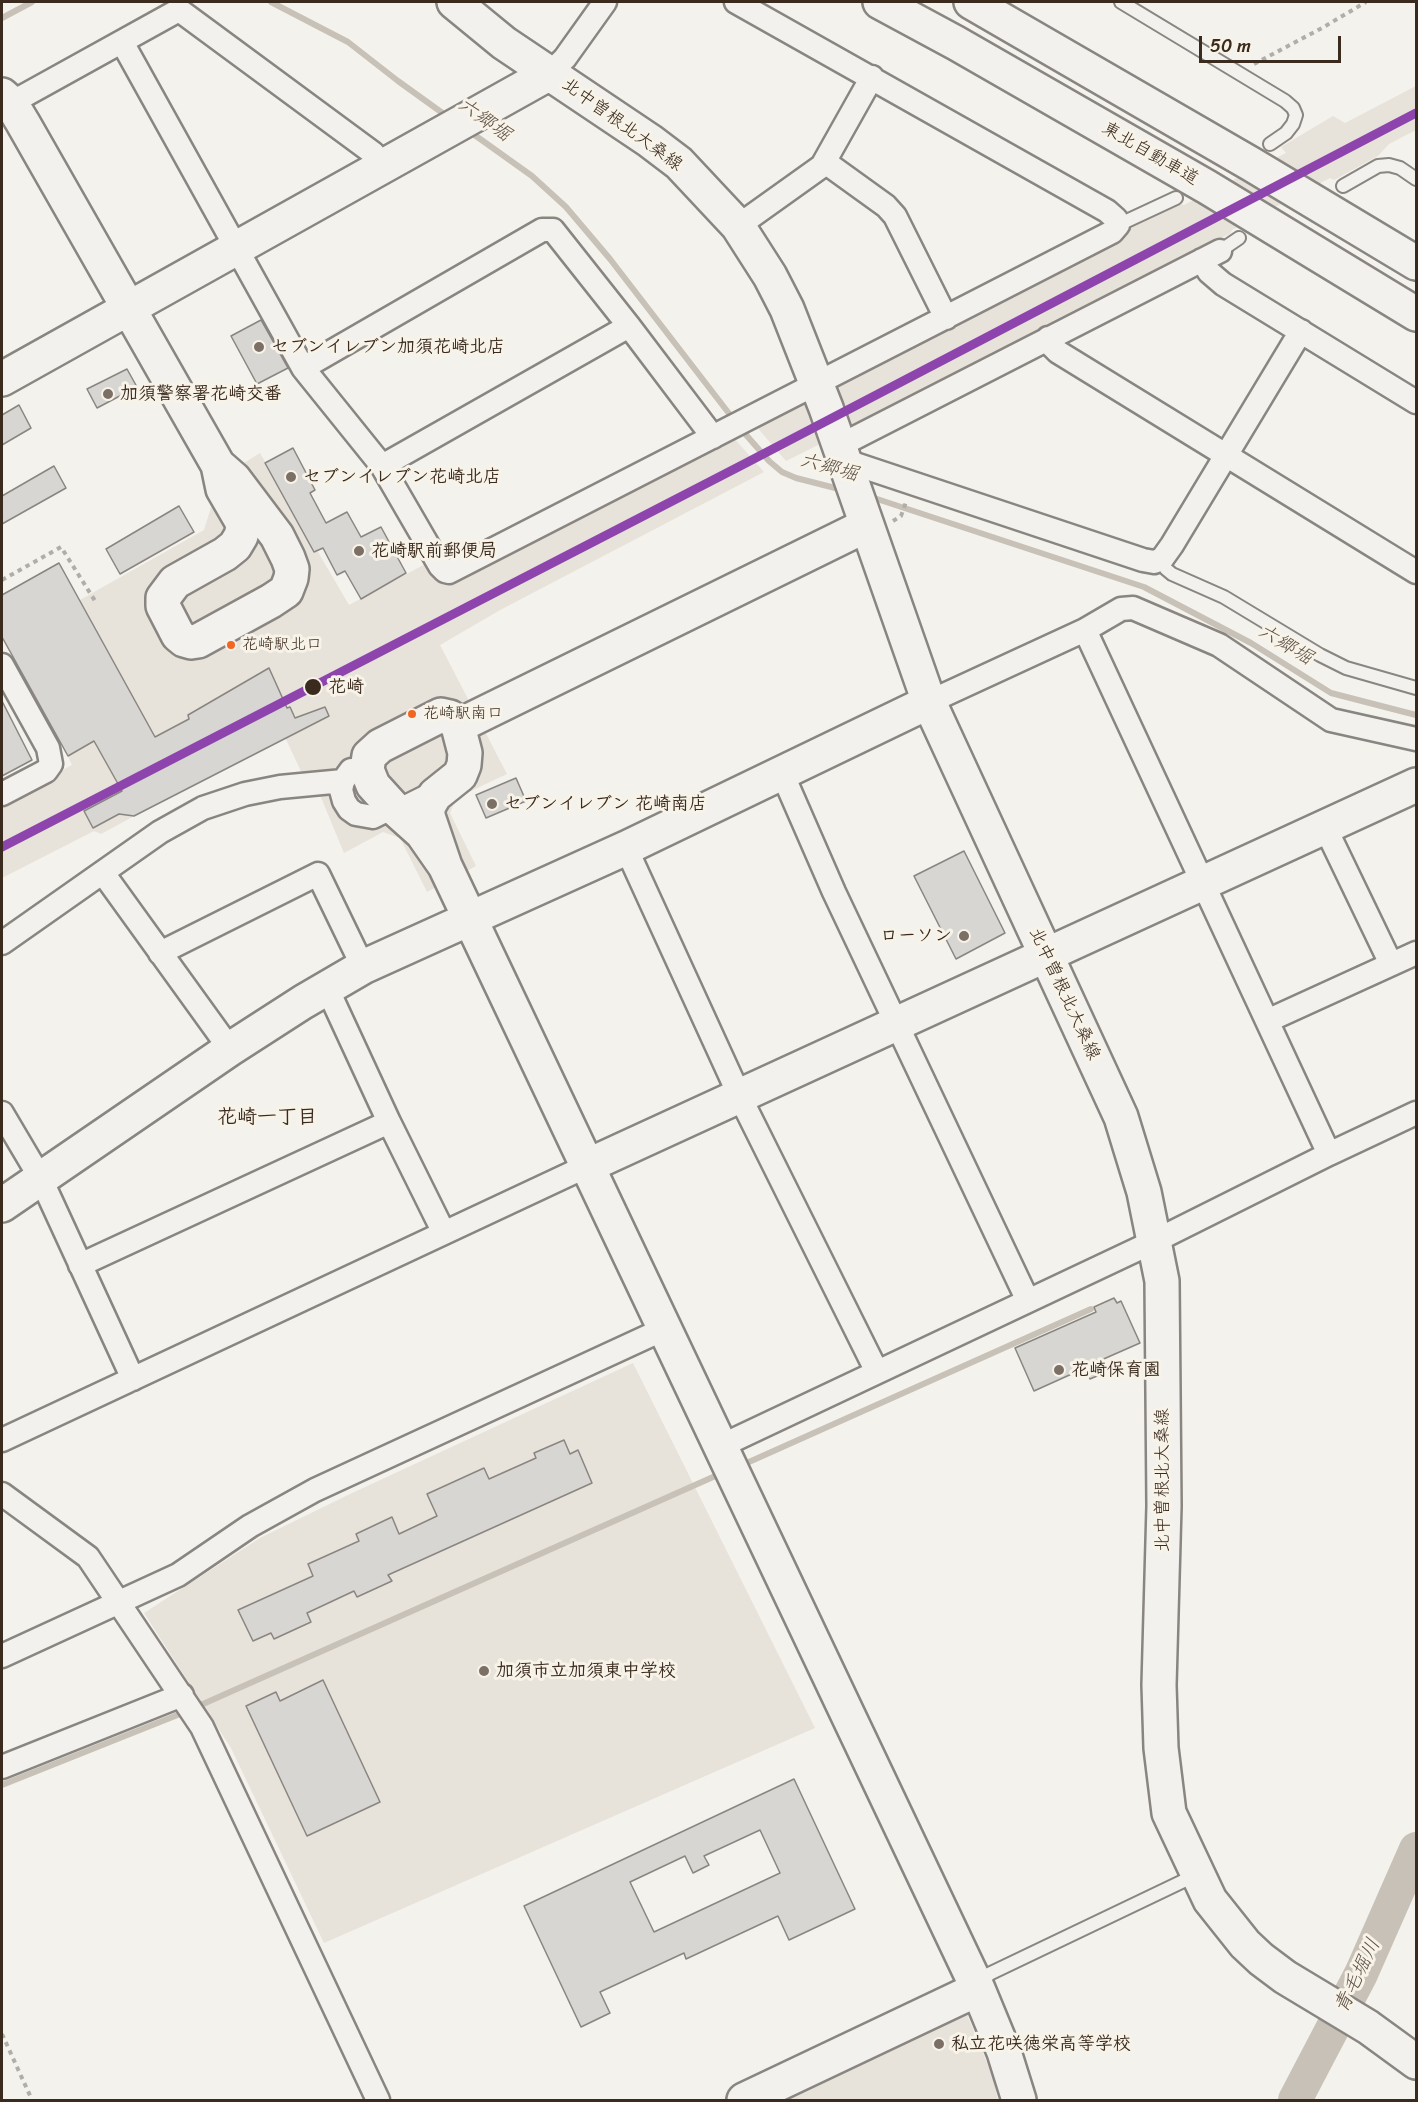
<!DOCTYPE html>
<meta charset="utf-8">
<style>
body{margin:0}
#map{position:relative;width:1418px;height:2102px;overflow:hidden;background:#f4f2ec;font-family:Sriracha,sans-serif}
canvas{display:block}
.frame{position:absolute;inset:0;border:3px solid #3b2a1e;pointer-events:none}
.scale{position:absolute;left:1199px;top:36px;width:142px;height:27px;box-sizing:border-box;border:3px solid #3b2a1e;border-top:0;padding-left:8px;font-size:18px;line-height:21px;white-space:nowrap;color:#3b2a1e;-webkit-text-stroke:4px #f7f3e8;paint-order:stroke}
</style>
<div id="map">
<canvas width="1418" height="2102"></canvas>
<div class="frame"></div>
<div class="scale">50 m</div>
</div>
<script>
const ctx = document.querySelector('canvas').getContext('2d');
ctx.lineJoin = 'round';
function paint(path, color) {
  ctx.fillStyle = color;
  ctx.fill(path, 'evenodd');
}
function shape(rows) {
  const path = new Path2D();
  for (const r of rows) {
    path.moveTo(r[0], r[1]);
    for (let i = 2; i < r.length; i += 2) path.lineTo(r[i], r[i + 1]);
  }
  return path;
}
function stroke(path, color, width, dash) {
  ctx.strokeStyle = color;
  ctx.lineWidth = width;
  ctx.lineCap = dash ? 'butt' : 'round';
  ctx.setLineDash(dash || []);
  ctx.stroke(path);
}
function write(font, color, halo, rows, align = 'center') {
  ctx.font = font + ' Sriracha,"Klee One",sans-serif';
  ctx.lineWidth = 6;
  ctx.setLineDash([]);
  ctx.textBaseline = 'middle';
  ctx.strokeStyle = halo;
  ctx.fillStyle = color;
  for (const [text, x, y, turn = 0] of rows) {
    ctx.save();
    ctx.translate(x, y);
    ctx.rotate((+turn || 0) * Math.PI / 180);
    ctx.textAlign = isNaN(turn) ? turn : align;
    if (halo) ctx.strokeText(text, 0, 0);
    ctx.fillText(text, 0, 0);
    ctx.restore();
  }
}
const built = shape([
 [1416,86,1416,130,1389,144,1378,156,1334,180,1330,178,1232,230,1230,234,1179,257,851,431,832,385,1123,236,1133,225,1175,202,1184,205,1286,153,1281,147,1333,116,1345,123],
 [807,401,822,438,818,445,786,461,755,425],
 [733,437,764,472,502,609,440,645,507,774,456,798,450,813,476,866,427,892,400,838,383,832,344,853,320,795,312,795,284,735,101,834,94,831,2,878,2,803,72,765,68,756,142,714,80,600,204,530,212,504,204,488,260,453,349,605,429,562,437,577,444,582,453,582],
 [633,1363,815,1728,324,1943,231,1748,144,1613,260,1538,350,1494],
 [966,2012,992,2075,998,2100,779,2100]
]);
const stream = shape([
 [271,2,348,42,398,81,448,117],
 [2,18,32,2],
 [469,131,532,176,566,207,610,259,734,420],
 [740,428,769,461,782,472,796,478,843,490],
 [868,496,1144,587,1251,643,1331,693,1416,715],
 [740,1466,1091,1309],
 [194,1708,722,1473],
 [2,1785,185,1712]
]);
const river = shape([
 [1295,2100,1361,1974,1416,1849]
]);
const building = shape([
 [261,320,288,368,257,384,231,336,261,320],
 [127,369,137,387,97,408,87,389,127,369],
 [19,405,31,428,2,445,2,415,19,405],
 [293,448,315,490,310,493,326,523,347,512,361,537,381,527,406,573,361,599,345,571,337,575,323,548,314,552,265,463,293,448],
 [54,466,66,488,2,524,2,496,54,466],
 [179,506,194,532,120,574,106,549,179,506],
 [59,563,155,737,189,719,188,715,269,668,287,708,290,707,295,718,325,707,329,716,134,816,119,814,93,828,84,811,122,791,94,741,68,756,2,637,2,595,59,563],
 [2,701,32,760,2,776,2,701],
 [516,778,526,801,486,818,476,795,516,778],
 [964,851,1005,933,956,959,914,876,964,851],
 [1114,1298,1117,1303,1121,1301,1140,1343,1099,1361,1104,1373,1090,1379,1085,1368,1034,1391,1015,1348,1096,1312,1094,1307,1114,1298],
 [564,1440,570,1454,578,1450,592,1483,388,1575,392,1581,357,1597,354,1591,307,1613,311,1622,274,1639,271,1633,253,1641,238,1610,313,1576,308,1564,359,1541,356,1534,392,1517,399,1534,437,1516,427,1494,484,1468,489,1479,536,1458,534,1453,564,1440],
 [323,1680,380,1802,307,1836,246,1706,276,1692,280,1701,323,1680],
 [794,1779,855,1909,789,1940,778,1916,686,1959,684,1953,600,1992,610,2013,581,2027,524,1906,794,1779],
 [760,1830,780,1873,654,1932,630,1882,685,1856,693,1873,709,1865,704,1856,760,1830]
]);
const path = shape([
 [1254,64,1322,28,1366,2],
 [893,521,901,516,906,502],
 [2,580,61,547,97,604],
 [2,2034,32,2100]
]);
const lane = shape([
 [1121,2,1285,101,1293,108,1296,115,1293,124,1286,133,1270,144],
 [1343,186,1378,166,1389,165,1400,168,1416,179],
 [1118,225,1176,198],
 [1220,251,1239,238],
 [1162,559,1166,569,1172,574,1224,597,1320,655,1346,668,1416,688],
 [394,807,430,789],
 [981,1985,989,1974,1196,1875]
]);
const street = shape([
 [122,42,303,368,382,466,440,566,445,571,449,572,1112,232,1118,225,1116,219,1107,211,736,2],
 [550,73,565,58,605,2],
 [2,108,179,10,373,153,382,167],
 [825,162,886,206,895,216,946,318],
 [738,226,822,166,872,77],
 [1202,260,1209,272,1223,284,1416,402],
 [1048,338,1051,345,1058,352,1416,572],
 [303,368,542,230,553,230,629,326,713,437],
 [839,446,1220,251],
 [843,460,1143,560,1154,562,1162,559,1172,545,1301,331],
 [382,466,629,326],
 [1085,630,1329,1154],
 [2,665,48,748,51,764,46,771,2,794],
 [929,702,1085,630,1121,609,1133,608,1219,645,1331,720,1416,739],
 [351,770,343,781,341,790,344,801,349,809,356,814,373,817,393,807],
 [782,773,834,892,1028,1301],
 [1325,827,1391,964],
 [626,848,740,1097,877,1372],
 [103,873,230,1049],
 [2,943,160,832,203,808,245,794,280,787,343,781],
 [160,953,318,874,363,967],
 [327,988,389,1122,444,1233],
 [1267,1021,1416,953],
 [2,1113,41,1179,133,1379],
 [80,1265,389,1122],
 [2,1440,587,1166],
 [721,1446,1155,1241,1329,1154,1416,1113],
 [2,1494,88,1557,202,1727,378,2100],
 [2,1656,178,1575,250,1526,315,1490,664,1329],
 [2,1767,182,1695]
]);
const secondary = shape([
 [454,2,504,43,650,141,679,163,738,226,770,276,787,309,826,408,929,702,1121,1117,1144,1192,1162,1281,1164,1506,1159,1685,1161,1748,1169,1813,1210,1900,1245,1944,1261,1959,1285,1977,1368,2027,1416,2062],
 [2,95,11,103,23,123,218,465,223,489,241,520,243,527,241,536,235,546,225,554,175,582,163,598,163,606,178,635,184,640,191,642,198,641,271,601,286,591,291,578,292,569,288,558,277,536,234,479,218,465],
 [2,379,550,73],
 [458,726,867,525],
 [445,866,422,833,393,807,373,785,367,770,369,756,380,746,441,715,450,717,458,726,465,753,464,765,460,775,435,795,428,807,428,816,445,866,978,1989,1004,2052,1019,2100],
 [587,1166,1416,785],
 [2,1205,230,1049,303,1002,363,967,626,848,929,702],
 [744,2100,978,1989]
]);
const highway = shape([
 [880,2,956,43,1207,187,1416,314],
 [971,2,1251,164,1416,263]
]);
const rail1 = shape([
 [2,847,746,463,1416,113]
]);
const markers = [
 [259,347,6,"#7c7066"],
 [108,394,6,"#7c7066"],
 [291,477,6,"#7c7066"],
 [359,551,6,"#7c7066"],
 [231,645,5,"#f26522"],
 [313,687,9,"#3b2a1e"],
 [412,714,5,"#f26522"],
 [492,804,6,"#7c7066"],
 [964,936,6,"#7c7066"],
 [1059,1370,6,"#7c7066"],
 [484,1671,6,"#7c7066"],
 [939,2044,6,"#7c7066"]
];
const busNames = [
 ["花崎駅北口",242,645],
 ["花崎駅南口",423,714]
];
const streetNames = [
 ["北中曽根北大桑線",622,125,36],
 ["東北自動車道",1150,154,30],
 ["北中曽根北大桑線",1064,994,65],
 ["北中曽根北大桑線",1163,1480,-90]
];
const poiNames = [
 ["セブンイレブン加須花崎北店",271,347],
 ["加須警察署花崎交番",120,394],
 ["セブンイレブン花崎北店",303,477],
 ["花崎駅前郵便局",371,551],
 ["セブンイレブン 花崎南店",504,804],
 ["ローソン",952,936,"right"],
 ["花崎保育園",1071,1370],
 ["加須市立加須東中学校",496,1671],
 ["私立花咲徳栄高等学校",951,2044]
];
const stopNames = [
 ["花崎",328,687]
];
const waterNames = [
 ["六郷堀",484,120,36],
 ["六郷堀",829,468,15],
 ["六郷堀",1285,645,31],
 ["青毛堀川",1358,1976,-64]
];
const neighbourhoodNames = [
 ["花崎一丁目",267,1118]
];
paint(built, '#e7e2da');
stroke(stream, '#c7c1b7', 6);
stroke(river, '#c7c1b7', 34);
paint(building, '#d8d6d2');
stroke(building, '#898580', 1.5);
stroke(lane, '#898580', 16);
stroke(street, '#898580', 27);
stroke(secondary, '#898580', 38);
stroke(highway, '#898580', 38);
stroke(path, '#b1aeaa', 4, [4.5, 4.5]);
stroke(lane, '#f2f1ed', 12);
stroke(street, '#f2f1ed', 22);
stroke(secondary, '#f2f1ed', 33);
stroke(highway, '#f2f1ed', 33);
stroke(rail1, '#8e44ad', 9);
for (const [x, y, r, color] of markers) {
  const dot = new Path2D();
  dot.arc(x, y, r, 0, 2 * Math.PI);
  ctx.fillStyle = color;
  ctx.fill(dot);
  stroke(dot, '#f7f3e8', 2);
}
write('16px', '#3b2a1e', '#f7f3e8', busNames, 'left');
write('18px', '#3b2a1e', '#f7f3e8', streetNames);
write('bold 18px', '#3b2a1e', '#f7f3e8', poiNames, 'left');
write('bold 18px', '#3b2a1e', '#f7f3e8', stopNames, 'left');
write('italic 20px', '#5f5145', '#f7f3e8', waterNames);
write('bold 20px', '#3b2a1e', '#f7f3e8', neighbourhoodNames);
</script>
